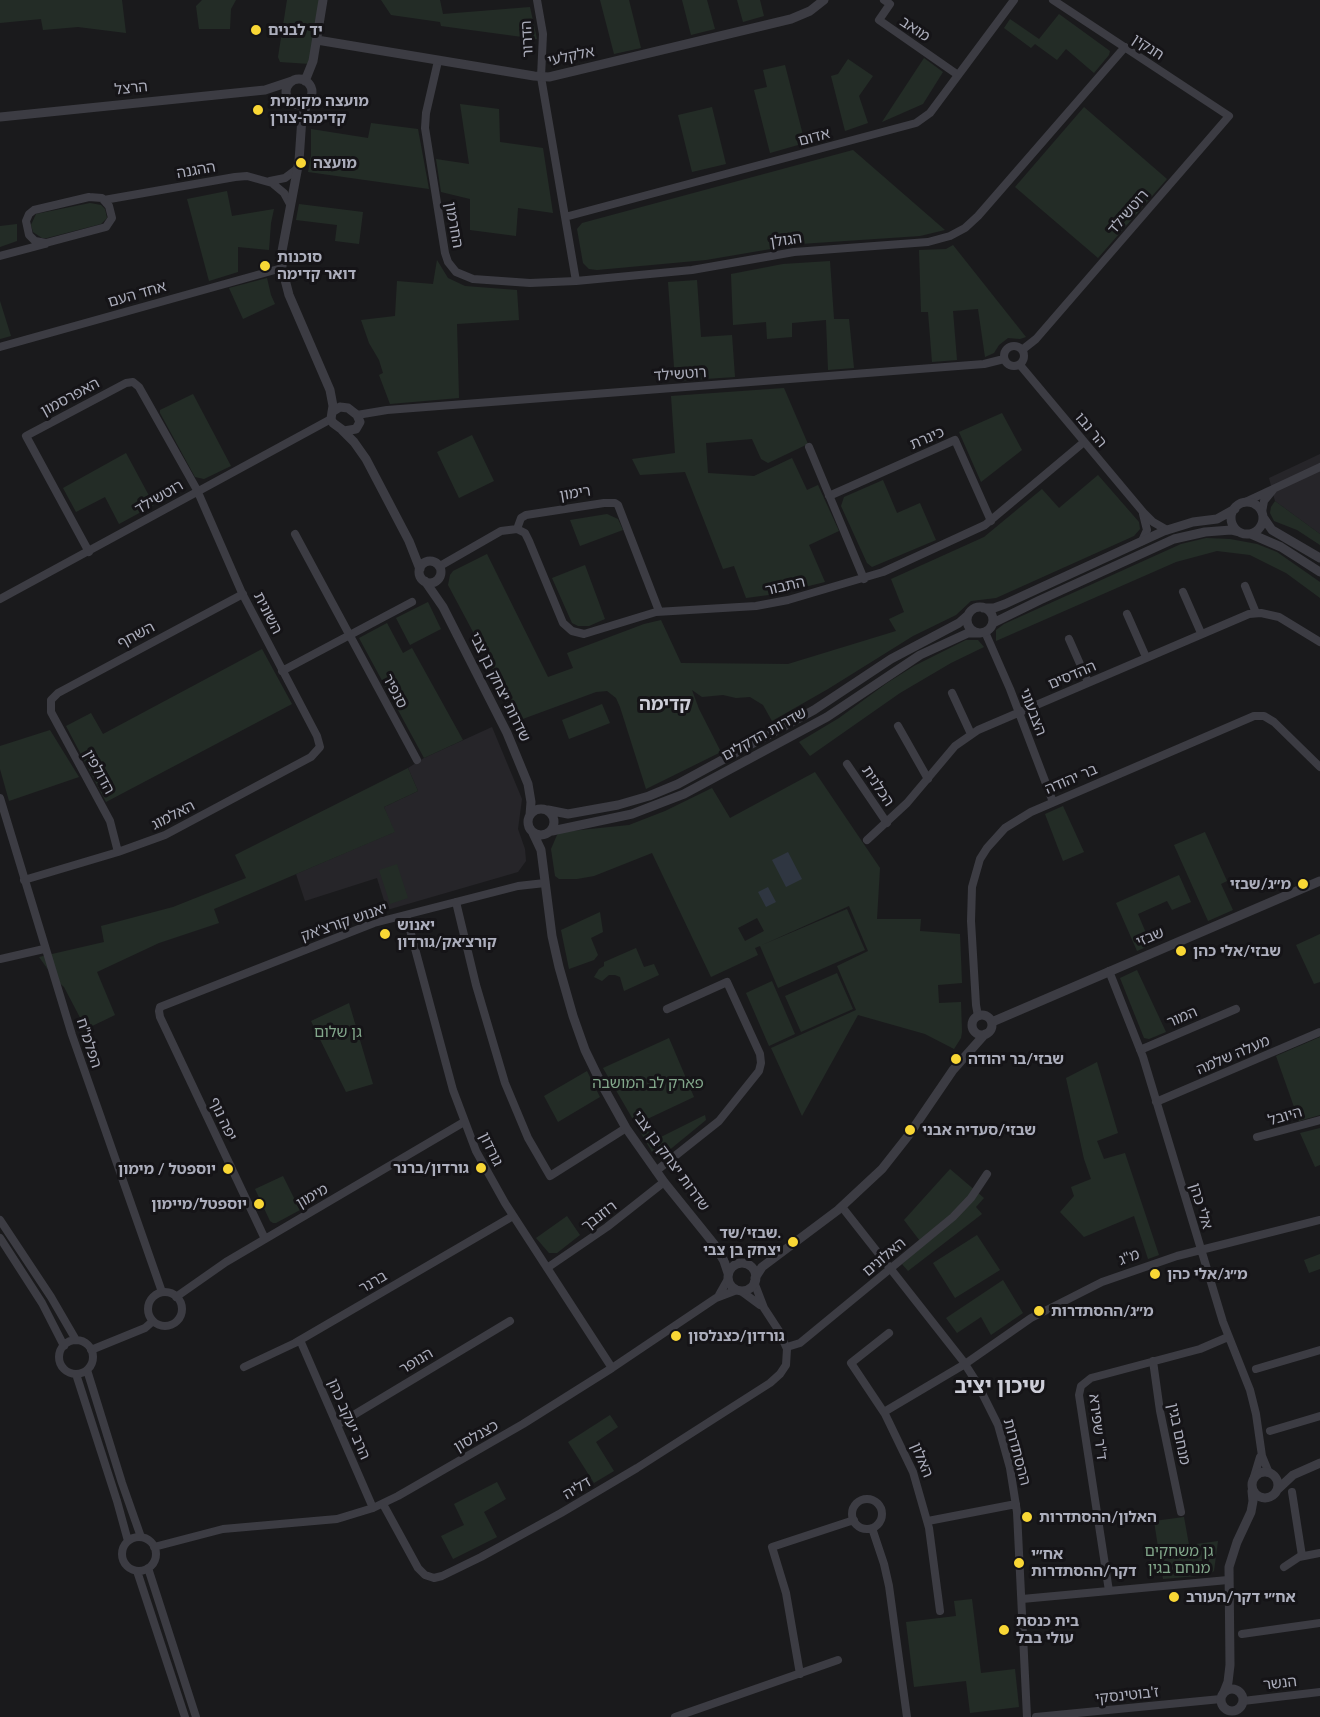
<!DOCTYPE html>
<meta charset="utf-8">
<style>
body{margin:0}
canvas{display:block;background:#1a1a1c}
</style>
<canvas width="1320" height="1717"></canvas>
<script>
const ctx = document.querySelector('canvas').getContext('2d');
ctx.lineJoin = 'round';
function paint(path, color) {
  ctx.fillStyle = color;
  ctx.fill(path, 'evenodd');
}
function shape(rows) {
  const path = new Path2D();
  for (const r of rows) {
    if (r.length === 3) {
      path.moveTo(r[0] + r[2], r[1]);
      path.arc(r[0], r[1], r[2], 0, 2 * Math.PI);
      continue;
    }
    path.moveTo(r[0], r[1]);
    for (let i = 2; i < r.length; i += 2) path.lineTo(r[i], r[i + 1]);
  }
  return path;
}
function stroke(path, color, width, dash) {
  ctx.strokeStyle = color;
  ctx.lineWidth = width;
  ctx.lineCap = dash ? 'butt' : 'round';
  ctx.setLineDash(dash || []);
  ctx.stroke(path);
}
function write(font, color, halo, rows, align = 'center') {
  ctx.font = font + ' Lato,"Noto Sans Hebrew",sans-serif';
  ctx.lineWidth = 6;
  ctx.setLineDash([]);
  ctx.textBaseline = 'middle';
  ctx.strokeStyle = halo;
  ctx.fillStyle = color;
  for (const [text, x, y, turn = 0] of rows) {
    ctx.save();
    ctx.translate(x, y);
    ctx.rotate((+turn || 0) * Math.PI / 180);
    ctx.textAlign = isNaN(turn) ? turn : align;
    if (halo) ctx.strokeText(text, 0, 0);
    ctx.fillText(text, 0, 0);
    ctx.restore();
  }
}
const built = shape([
 [1320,454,1320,534,1275,501,1269,478],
 [492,727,522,799,518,829,525,849,526,861,518,872,387,910,377,878,305,901,296,874,394,832,384,807,418,791,408,768,424,758]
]);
const green = shape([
 [0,0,122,0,126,33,78,27,43,30,41,19,0,23],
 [202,0,236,0,231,9,230,29,199,29,196,6],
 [287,0,321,0,310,64,280,62,278,57],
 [381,0,440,0,443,14,530,7,537,39,441,26,440,22,391,15],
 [600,0,629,0,641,48,614,54],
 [682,0,707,0,715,29,691,35],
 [737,0,760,0,764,16,743,22],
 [1059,14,1110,51,1109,55,1094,73,1066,49,1057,60,1035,44,1031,48,1004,28,1010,19,1039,39],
 [924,58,943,72,923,104,882,122],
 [848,59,873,76,859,96,868,123,845,131,831,76,838,74],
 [785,65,805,143,770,153,754,90,767,87,763,70],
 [460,104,499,109,500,142,543,148,553,213,518,208,516,236,470,230,470,199,441,192,436,159,469,164],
 [712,107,726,164,692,172,678,115],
 [1084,107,1167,179,1098,258,1015,187],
 [371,123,418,129,429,189,308,172,311,156,311,129,368,138],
 [853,150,945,230,920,236,800,244,706,260,597,270,589,269,583,263,577,229,582,223],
 [227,191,232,216,274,209,271,223,269,250,238,247,238,272,209,281,187,199],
 [90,203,101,205,105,209,107,218,101,224,47,238,42,238,33,232,31,225,36,214],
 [299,204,363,212,359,244,335,241,337,225,296,220],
 [17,224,17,241,0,247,0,226],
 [953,245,1026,337,1020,339,1008,338,999,345,994,353,985,357,978,309,953,311,957,360,932,362,928,312,921,312,919,250,946,249],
 [437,260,448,278,465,286,517,290,519,320,457,324,459,398,390,404,379,375,383,373,379,360,369,343,361,320,395,316,397,281,433,284],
 [830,261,834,319,849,319,854,368,828,370,826,320,792,323,792,337,767,339,766,322,733,325,731,274,783,264],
 [267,278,271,295,275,304,243,319,229,288],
 [697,280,701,337,732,335,735,377,675,381,668,282],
 [0,301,11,336,0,339],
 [784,388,808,444,768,463,761,459,752,439,706,443,708,473,754,476,792,458,807,490,818,485,839,531,809,545,825,582,776,594,746,598,734,566,723,569,685,472,640,475,632,459,675,453,671,396],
 [193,394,231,466,204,479,195,477,160,413,160,410],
 [1002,413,1022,450,981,482,959,432],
 [472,435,494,481,459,498,437,452],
 [126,453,154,505,119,524,105,497,76,512,63,488],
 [1098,475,1139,522,1140,529,1134,536,996,598,971,601,956,615,913,636,828,689,772,721,763,705,750,697,736,698,723,695,702,697,692,690,699,709,721,752,646,789,620,707,616,698,607,691,596,692,520,720,448,585,450,575,453,571,487,554,548,677,573,668,567,653,644,624,661,620,681,663,788,664,896,631,889,619,904,612,891,579,984,537,1042,489,1059,508],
 [883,480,897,513,920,503,936,540,872,567,867,563,841,506,844,497],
 [1275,501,1320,534,1320,545,1297,530,1274,521,1270,513,1271,507],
 [607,514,618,519,623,530,580,546,570,520],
 [1206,538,1230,539,1257,544,1277,552,1320,582,1320,598,1286,573,1250,555,1217,551,1176,562,996,641,996,630,1004,624,1181,544],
 [585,565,605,619,589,626,578,626,572,623,552,578],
 [428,602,441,629,410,645,396,618],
 [387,623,403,653,412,648,463,740,424,758,359,638],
 [966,640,978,640,984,647,951,663,900,693,810,756,799,742,839,718,887,683,914,666],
 [262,649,292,704,106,802,66,726,91,713,103,734],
 [602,704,610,723,569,739,562,720],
 [50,730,79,777,9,801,0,769,0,746],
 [408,768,418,791,384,807,395,832,214,909,219,923,159,943,97,972,115,1015,86,1029,64,987,54,978,39,957,104,942,101,926,173,907,246,878,235,855],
 [815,772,880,868,877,919,921,919,920,931,960,934,962,983,938,985,939,1003,961,1002,962,1032,961,1038,954,1049,925,1034,858,1015,802,1116,771,1048,856,1010,837,966,868,951,849,906,762,945,847,909,865,950,778,988,760,946,755,948,758,955,711,977,652,853,594,876,577,879,559,879,555,876,551,849,557,835,561,832,629,825,665,811,712,788,730,818],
 [757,918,764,931,745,941,738,928],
 [1063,806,1084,852,1063,861,1045,814],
 [1205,832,1227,881,1221,884,1233,910,1208,921,1174,845],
 [397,864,408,898,390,904,379,870],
 [1179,875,1191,902,1172,910,1167,901,1138,914,1151,945,1137,951,1116,903],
 [600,912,603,932,591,938,598,955,594,960,569,969,561,930],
 [1320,934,1320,982,1314,984,1296,945],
 [636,948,644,967,654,964,659,975,624,991,620,977,615,975,609,975,602,981,594,977,599,969,604,966,604,962],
 [1137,970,1166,1032,1149,1039,1144,1038,1120,978],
 [837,973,853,1009,801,1032,785,996],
 [772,981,795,1034,769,1046,746,993],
 [349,1003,373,1084,346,1092,311,1021],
 [1320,1037,1320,1115,1299,1121,1276,1056],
 [669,1038,694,1097,643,1121,653,1141,705,1115,706,1120,667,1152,657,1154,652,1152,603,1068],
 [1097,1062,1118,1133,1097,1141,1104,1159,1125,1153,1159,1255,1148,1259,1134,1216,1084,1237,1060,1212,1074,1196,1071,1187,1091,1179,1084,1159,1066,1078],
 [587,1071,600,1097,558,1122,544,1096],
 [1320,1128,1320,1165,1315,1167,1300,1133],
 [950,1169,984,1198,976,1207,982,1214,908,1271,902,1264,923,1245,904,1220],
 [283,1176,300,1210,276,1223,273,1223,270,1221,255,1189],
 [567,1216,580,1235,557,1253,549,1253,536,1238],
 [977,1235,1000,1270,955,1298,933,1263],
 [1320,1254,1320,1269,1309,1273,1304,1260],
 [1003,1280,1023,1313,991,1335,981,1317,957,1333,946,1318],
 [610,1415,618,1427,596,1442,614,1471,594,1483,568,1442],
 [497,1482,506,1499,484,1512,497,1537,453,1559,441,1536,464,1525,454,1504],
 [1184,1517,1189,1545,1218,1541,1214,1571,1209,1575,1163,1579,1154,1521],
 [972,1599,981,1673,1015,1669,1019,1707,970,1713,966,1681,914,1687,906,1622,956,1616,954,1601]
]);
const water = shape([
 [788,852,802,879,786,887,772,860],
 [768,887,776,902,766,907,758,892]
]);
const minor = shape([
 [537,0,543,34,541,77,576,281,692,270,794,252,928,242,950,236,965,228,978,216,1125,47],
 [884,0,890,4,879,20,958,75],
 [438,61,426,113,425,128,445,253,448,262,456,272,473,279,530,283,576,281],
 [270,181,285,178,297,169],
 [89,197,102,198,109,206,112,218,106,227,46,243,35,241,29,235,26,221,29,214,34,210,89,197],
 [104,200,235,177,247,176,272,183,284,193,290,204],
 [565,217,916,123,930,113,1014,0],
 [0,256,45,244],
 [1014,356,10],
 [0,347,282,268],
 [1022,350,1036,339,1229,116,1053,0],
 [1020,365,1143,512,1153,522,1167,530],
 [357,415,387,410,984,364,1004,359],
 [809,447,864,579],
 [829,496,955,440,991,521],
 [1243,503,1320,467],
 [1262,512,1264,501,1273,490],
 [517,529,525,533,529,541,563,623,572,631,584,634,656,612,756,606,788,600,883,572,985,525,1084,442],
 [517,529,521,518,526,515,604,503,615,503,618,505,659,611],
 [295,534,417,760],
 [1142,541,1147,530,1143,514],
 [440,566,501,531,517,529],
 [1245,586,1256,613],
 [1183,592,1201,633],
 [0,599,331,419],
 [1127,614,1146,657],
 [985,632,1010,689,1053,802],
 [1069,639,1088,682],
 [282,671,412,602],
 [952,693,971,734],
 [898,726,928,779],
 [847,764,887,823],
 [0,798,72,1035,162,1292],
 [867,840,907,803,955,746,978,730,1249,614,1261,613,1279,617,1320,642],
 [118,852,110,821,51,712,51,700,58,693,243,594],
 [24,880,118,852,165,835,311,757,320,747,317,736,242,593,197,490,139,387,133,382,126,383,26,436,89,552],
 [456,902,476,985,505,1083,528,1138,550,1176,626,1128],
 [406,915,453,1090,476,1151,505,1203,612,1368],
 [0,959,44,949],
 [1109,971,1143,1057,1223,1322,1250,1390,1256,1414,1262,1456,1269,1473],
 [978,1016,976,1005,971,921,972,887,980,859,987,848,1005,828,1031,812,1254,716,1264,716,1274,722,1320,767],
 [1140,1050,1236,1009],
 [1156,1102,1320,1032],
 [1257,1137,1320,1120],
 [656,1171,719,1121,759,1071,761,1063,760,1054,727,982,667,1009],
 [842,1207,963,1361,977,1383,998,1425,1010,1468,1017,1512,1027,1717],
 [0,1220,51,1297,76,1340],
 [0,1238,42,1303,64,1346],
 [265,1239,160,1017,159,1011,160,1007,374,923,518,886,545,883],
 [547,1268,607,1227,664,1182],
 [741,1291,760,1305],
 [165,1309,17],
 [719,1295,728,1279],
 [176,1297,226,1262,464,1122],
 [889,1333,851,1363,885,1414,913,1472,929,1528,940,1611],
 [300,1340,373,1508],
 [76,1357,17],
 [787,1347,800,1343,953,1217,971,1198,987,1174],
 [91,1350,145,1328,153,1321],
 [1153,1361,1160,1411,1181,1512],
 [244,1367,295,1343,513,1216],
 [1256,1369,1320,1350],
 [87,1370,122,1483,141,1537],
 [76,1374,117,1501,128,1541],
 [884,1412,965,1364,1031,1318,1102,1282,1177,1256,1320,1220],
 [337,1425,510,1321],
 [1270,1431,1320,1416],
 [1254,1477,1260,1457],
 [1292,1492,1302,1556],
 [867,1514,15],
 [383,1504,418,1568,425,1575,434,1578,442,1576,481,1557,561,1513,637,1468,770,1383,780,1374,786,1365,787,1349,779,1331,764,1308,754,1282],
 [928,1521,1016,1504],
 [872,1528,884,1564,889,1586,907,1717],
 [139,1554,17],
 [154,1547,223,1529,337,1519,373,1508,398,1496,523,1424,612,1368,716,1298,737,1290],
 [1284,1567,1299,1557,1320,1553],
 [148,1568,196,1717],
 [137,1571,185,1717],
 [1109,1591,1079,1395,1081,1386,1091,1378,1200,1349,1228,1337],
 [1022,1599,1228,1580],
 [1242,1634,1320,1623],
 [800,1674,786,1593,772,1547,854,1520],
 [1243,1701,1320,1692],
 [675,1717,838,1660],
 [1036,1717,1221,1699]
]);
const tertiary = shape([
 [317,40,534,76,549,77,791,19,810,11,824,0],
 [299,92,13],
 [305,81,313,61,323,0],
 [309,100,302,117,299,161,282,251,282,268,289,295,330,390,333,406,332,412],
 [0,117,265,90,292,81],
 [340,407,348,408,357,415,360,422,356,429,344,431,333,423,331,419,332,412,340,407],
 [342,430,354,442,366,459,409,541,420,569],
 [1247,518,16],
 [1263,517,1272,530,1320,558],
 [1251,534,1281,547,1320,572],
 [430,572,11],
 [425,581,443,607,507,733,528,784,531,802,530,815],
 [980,620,13],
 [983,608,994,608,1005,604,1164,531,1193,522,1217,519,1235,509],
 [993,623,1040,600,1174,539,1205,532,1231,530,1239,532],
 [541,822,13],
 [548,810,568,814,618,805,649,796,678,784,814,710,891,659,959,623,968,615],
 [552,831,632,814,684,794,827,717,920,655,968,633,977,633],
 [533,833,541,850,552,936,559,967,573,1016,585,1050,601,1083,626,1128,664,1182,714,1244,724,1261,728,1273],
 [982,1025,10],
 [992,1022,1320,881],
 [742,1277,14],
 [755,1278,762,1267,838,1210,882,1169,908,1136,953,1070,985,1034],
 [1265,1485,13],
 [1277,1490,1293,1475,1320,1463],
 [1232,1700,11],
 [1224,1692,1228,1682,1230,1665,1229,1567,1237,1542,1251,1512,1253,1501,1252,1491]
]);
const markers = [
 [256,30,6,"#f9d735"],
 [258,110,6,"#f9d735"],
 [301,163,6,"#f9d735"],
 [265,266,6,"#f9d735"],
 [1303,884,6,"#f9d735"],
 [385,934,6,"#f9d735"],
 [1181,951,6,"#f9d735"],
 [956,1059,6,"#f9d735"],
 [910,1130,6,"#f9d735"],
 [481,1168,6,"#f9d735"],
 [228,1169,6,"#f9d735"],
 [259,1204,6,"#f9d735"],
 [793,1242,6,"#f9d735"],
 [1155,1274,6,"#f9d735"],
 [1039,1311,6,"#f9d735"],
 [676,1336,6,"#f9d735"],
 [1027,1517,6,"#f9d735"],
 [1019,1563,6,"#f9d735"],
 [1174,1597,6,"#f9d735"],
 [1004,1630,6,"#f9d735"]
];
const streetNames = [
 ["מואב",915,29,34],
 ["הדרור",527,39,-93],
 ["חנקין",1148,47,33],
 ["אלקלעי",571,56,-12],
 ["הרצל",131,88,-6],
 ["אדום",814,137,-15],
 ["ההגנה",196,170,-10],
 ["רוטשילד",1128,212,-49],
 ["החרמון",454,225,80],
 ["הגולן",786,240,-8],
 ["אחד העם",137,294,-16],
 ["רוטשילד",680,374,-4],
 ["האפרסמון",70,397,-28],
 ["הר נבו",1091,430,50],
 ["כינרת",927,438,-23],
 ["רימון",575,493,-9],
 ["רוטשילד",159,497,-30],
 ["התבור",785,586,-13],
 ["השונית",268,613,63],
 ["השחף",136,635,-28],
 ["ההדסים",1072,675,-23],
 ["שדרות יצחק בן צבי",500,687,64],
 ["סנפיר",395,691,62],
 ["הצבעוני",1033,712,69],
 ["שדרות הדקלים",764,734,-29],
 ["הדולפין",99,772,61],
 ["בר יהודה",1071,779,-23],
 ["הכלנית",878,786,56],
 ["האלמוג",173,815,-27],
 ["יאנוש קורצ'אק",344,922,-19],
 ["שבזי",1150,937,-23],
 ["המור",1182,1017,-23],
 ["הפלמ\"ח",89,1043,72],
 ["מעלה שלמה",1233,1055,-23],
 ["היובל",1285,1116,-16],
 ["יפה נוף",223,1119,65],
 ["גורדון",491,1149,64],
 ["שדרות יצחק בן צבי",671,1161,54],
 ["מימון",312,1196,-30],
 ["אלי כהן",1201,1206,73],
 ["רוזנבך",599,1216,-37],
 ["האלונים",884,1257,-40],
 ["מ\"ג",1129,1257,-20],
 ["ברנר",373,1282,-30],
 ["הנופר",416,1361,-31],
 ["הרב יעקב כהן",349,1419,67],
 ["ד\"ר שפירא",1098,1427,83],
 ["מנחם בגין",1179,1434,78],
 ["כצנלסון",476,1436,-30],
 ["ההסתדרות",1017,1452,75],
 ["האלון",922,1460,68],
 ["דליה",577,1488,-31],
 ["הנשר",1280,1683,-7],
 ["ז'בוטינסקי",1127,1695,-6]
];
const poiNames = [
 ["יד לבנים",268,30],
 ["מועצה מקומית",270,101],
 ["קדימה-צורן",270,118],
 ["מועצה",313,163],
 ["סוכנות",277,257],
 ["דואר קדימה",277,274],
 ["מ״ג/שבזי",1291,884,"right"],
 ["יאנוש",397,925],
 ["קורצ׳אק/גורדון",397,942],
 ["שבזי/אלי כהן",1193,951],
 ["שבזי/בר יהודה",968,1059],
 ["שבזי/סעדיה אבני",922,1130],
 ["גורדון/ברנר",469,1168,"right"],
 ["יוספטל / מימון",216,1169,"right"],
 ["יוספטל/מיימון",247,1204,"right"],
 ["שבזי/שד.",781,1233,"right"],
 ["יצחק בן צבי",781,1250,"right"],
 ["מ״ג/אלי כהן",1167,1274],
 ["מ״ג/ההסתדרות",1051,1311],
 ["גורדון/כצנלסון",688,1336],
 ["האלון/ההסתדרות",1039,1517],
 ["אח״י",1031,1554],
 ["דקר/ההסתדרות",1031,1571],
 ["אח״י דקר/העורב",1186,1597],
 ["בית כנסת",1016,1621],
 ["עולי בבל",1016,1638]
];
const parkNames = [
 ["גן שלום",338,1032],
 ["פארק לב המושבה",648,1083],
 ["גן משחקים",1179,1551],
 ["מנחם בגין",1179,1568]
];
const quarterNames = [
 ["קדימה",665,704]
];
const districtNames = [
 ["שיכון יציב",1000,1386]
];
paint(built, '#262529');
paint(green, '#232c26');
paint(water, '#2f3641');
stroke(minor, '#3c3c43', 8);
stroke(tertiary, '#3c3c43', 9);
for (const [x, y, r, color] of markers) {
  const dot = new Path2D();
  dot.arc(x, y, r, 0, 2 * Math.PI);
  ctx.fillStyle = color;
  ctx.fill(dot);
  stroke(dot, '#151417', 2);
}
write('15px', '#acaebc', '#151417', streetNames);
write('bold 15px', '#acaebc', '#151417', poiNames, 'left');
write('15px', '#82a78b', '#151417', parkNames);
write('bold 18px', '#cdced8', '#151417', quarterNames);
write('bold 21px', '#cdced8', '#151417', districtNames);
</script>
